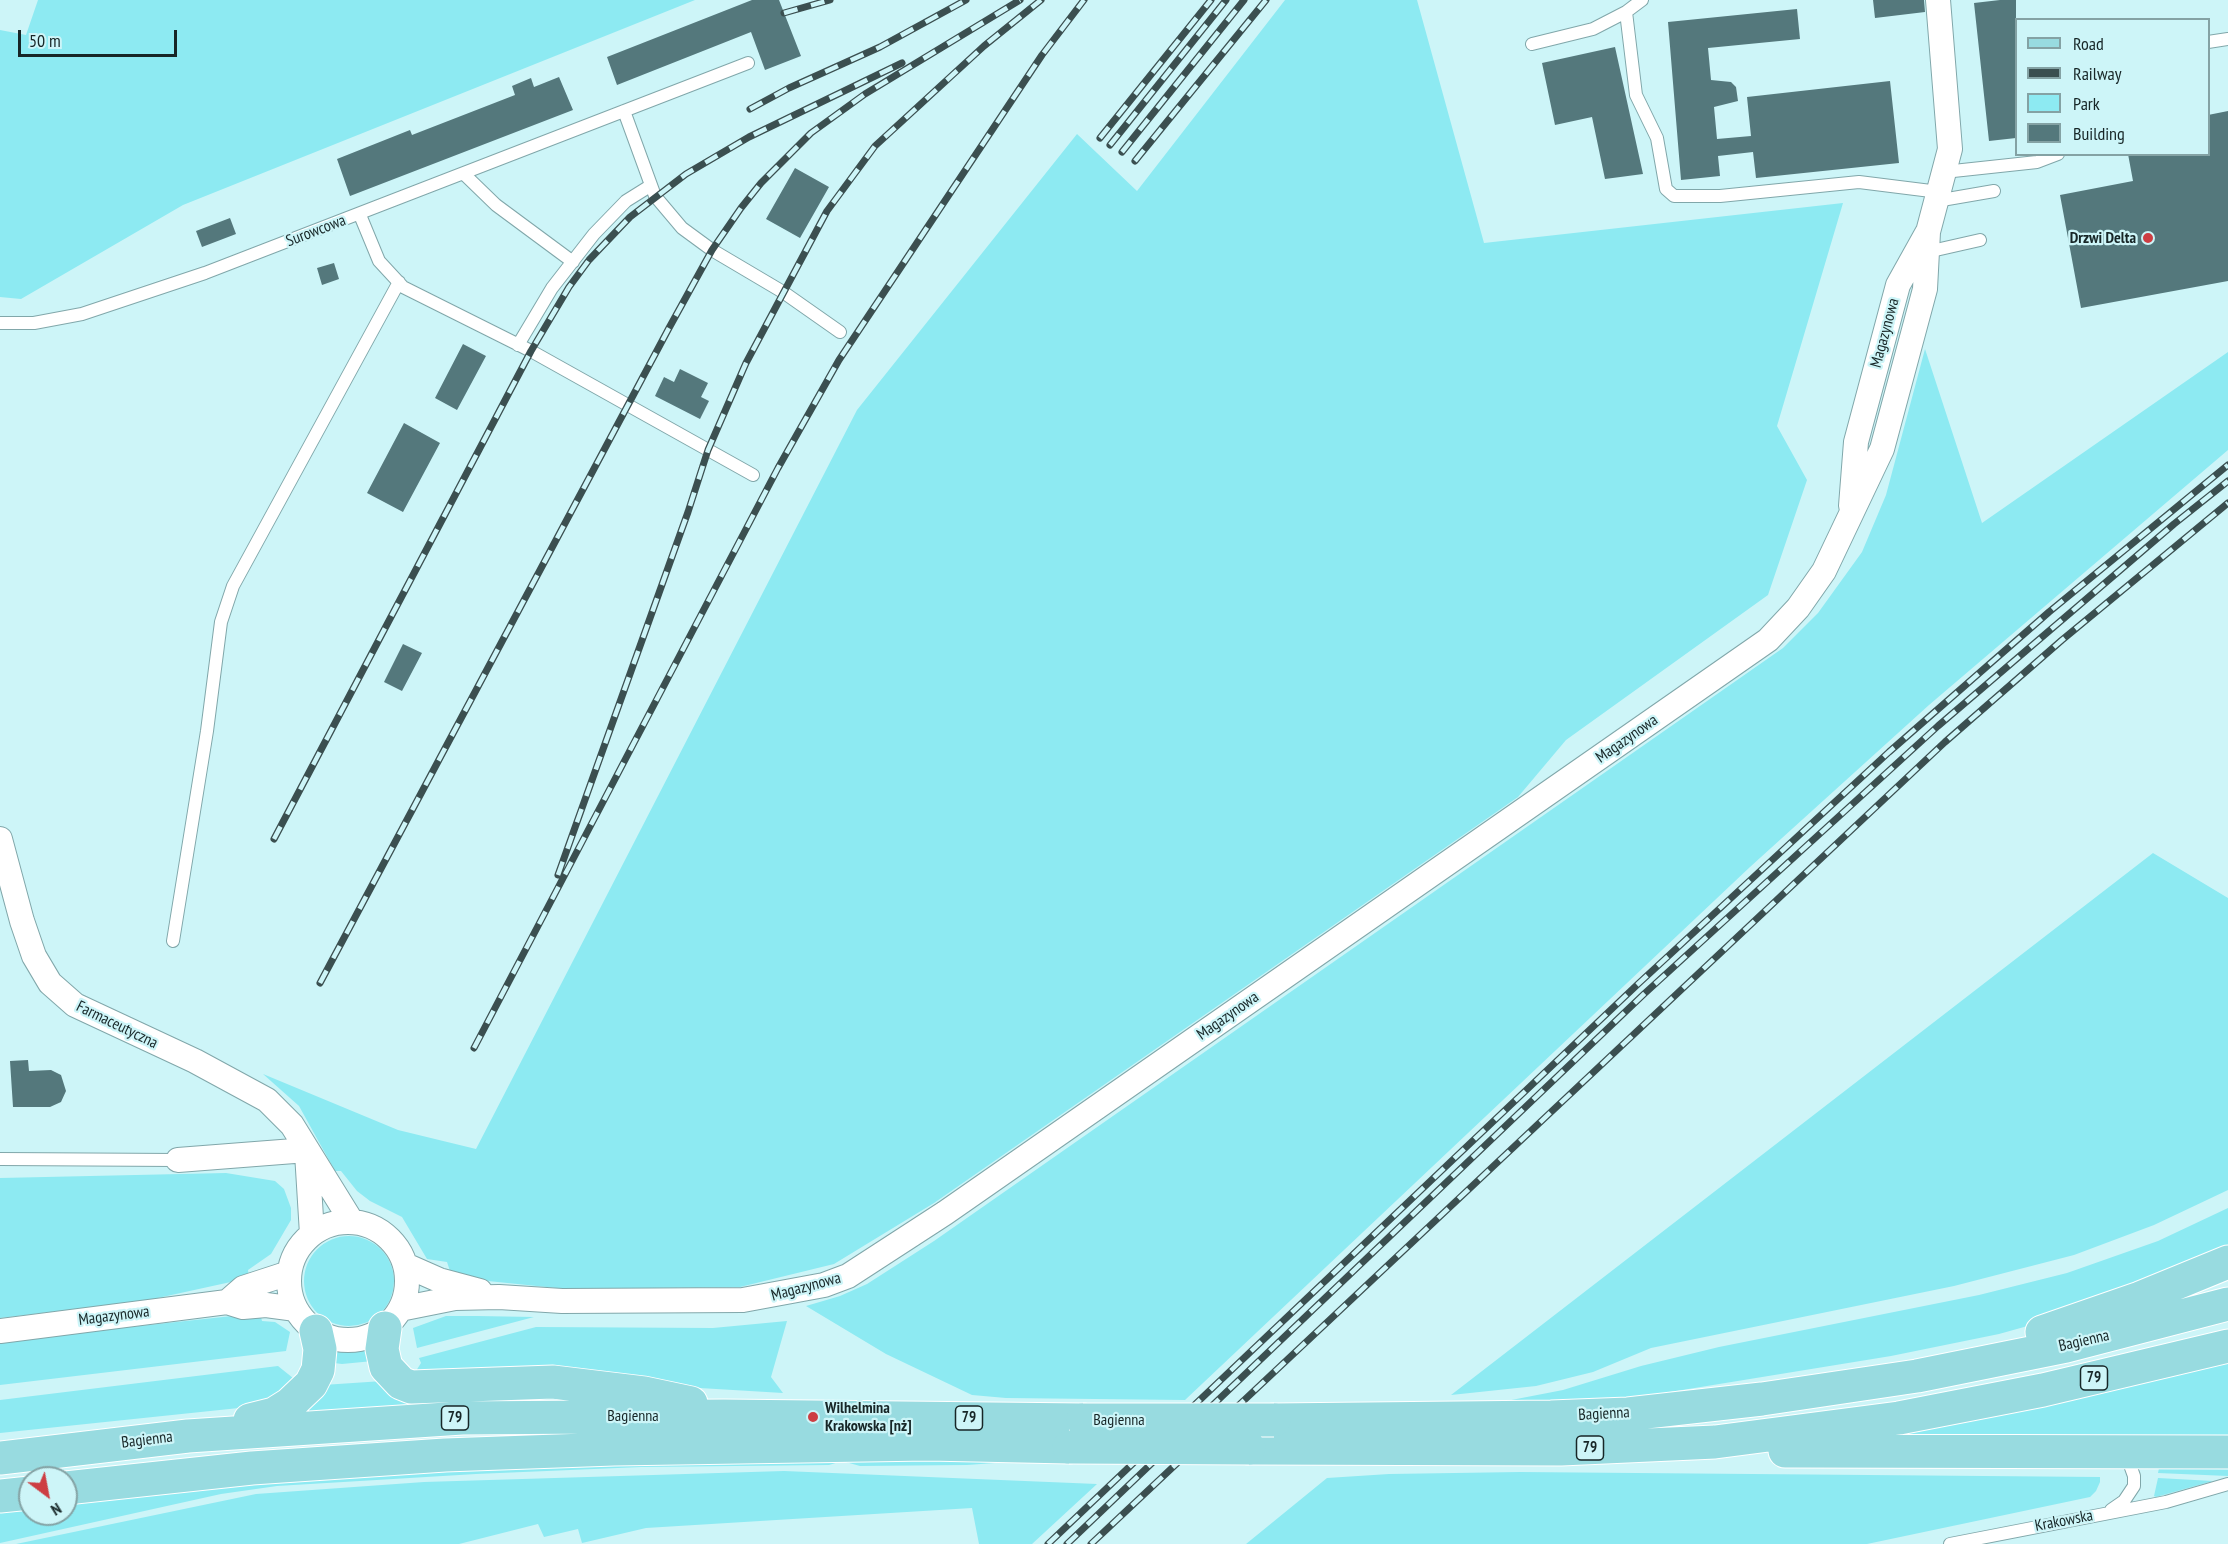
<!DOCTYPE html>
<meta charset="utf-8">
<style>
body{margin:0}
#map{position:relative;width:2228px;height:1544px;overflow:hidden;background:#cdf5f8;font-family:"PT Sans Narrow",sans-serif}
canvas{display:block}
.legend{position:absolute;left:2015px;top:18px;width:195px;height:138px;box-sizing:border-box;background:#cdf5f8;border:2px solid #84a2a4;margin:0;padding:8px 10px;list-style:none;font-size:18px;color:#172627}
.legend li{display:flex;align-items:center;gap:12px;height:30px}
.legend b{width:30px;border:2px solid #84a2a4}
.north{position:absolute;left:18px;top:1466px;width:60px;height:60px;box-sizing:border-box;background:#cdf5f8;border:2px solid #84a2a4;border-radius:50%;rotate:148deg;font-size:16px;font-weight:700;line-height:24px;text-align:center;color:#172627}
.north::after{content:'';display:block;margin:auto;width:21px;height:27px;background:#cd3e43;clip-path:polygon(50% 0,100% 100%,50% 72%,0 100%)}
.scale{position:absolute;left:18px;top:30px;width:159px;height:27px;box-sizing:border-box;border:3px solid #172627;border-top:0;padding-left:8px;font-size:18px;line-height:21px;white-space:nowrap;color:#172627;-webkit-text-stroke:4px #cdf5f8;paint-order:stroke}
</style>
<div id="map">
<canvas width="2228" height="1544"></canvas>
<ul class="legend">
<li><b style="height:8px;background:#98dbe0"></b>Road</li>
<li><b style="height:8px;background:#3b4f50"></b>Railway</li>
<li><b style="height:16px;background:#8deaf2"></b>Park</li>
<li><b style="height:16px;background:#54787c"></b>Building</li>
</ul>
<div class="north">N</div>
<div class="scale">50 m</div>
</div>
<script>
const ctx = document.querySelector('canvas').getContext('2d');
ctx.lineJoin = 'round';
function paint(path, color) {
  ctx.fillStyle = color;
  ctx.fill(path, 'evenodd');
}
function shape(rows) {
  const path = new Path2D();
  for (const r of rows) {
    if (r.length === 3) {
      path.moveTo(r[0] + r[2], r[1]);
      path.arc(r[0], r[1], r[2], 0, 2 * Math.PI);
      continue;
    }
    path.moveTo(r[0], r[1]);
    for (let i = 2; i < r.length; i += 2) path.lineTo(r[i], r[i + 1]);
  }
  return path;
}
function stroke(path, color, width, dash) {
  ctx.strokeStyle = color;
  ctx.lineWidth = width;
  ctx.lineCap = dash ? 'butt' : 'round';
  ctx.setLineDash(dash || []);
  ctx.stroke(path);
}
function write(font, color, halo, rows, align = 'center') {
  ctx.font = font + ' "PT Sans Narrow",sans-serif';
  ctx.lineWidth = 4.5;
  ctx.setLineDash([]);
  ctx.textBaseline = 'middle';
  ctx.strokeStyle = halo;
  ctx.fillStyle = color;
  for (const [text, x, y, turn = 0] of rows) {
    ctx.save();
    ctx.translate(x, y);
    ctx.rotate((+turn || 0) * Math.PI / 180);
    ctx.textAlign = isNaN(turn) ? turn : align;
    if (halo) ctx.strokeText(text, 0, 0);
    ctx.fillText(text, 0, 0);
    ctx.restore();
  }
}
const green = shape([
 [38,0,695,0,183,205,21,299,0,297,0,30,26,35],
 [1285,0,1417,0,1484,243,1843,203,1777,426,1807,480,1768,595,1566,740,1518,797,934,1203,834,1264,740,1287,566,1289,488,1281,450,1271,447,1262,427,1259,402,1217,370,1201,357,1191,341,1171,335,1171,299,1106,263,1074,398,1130,476,1149,857,410,1077,134,1137,191],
 [1925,349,1982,523,2228,352,2228,450,1929,705,1750,867,1185,1400,1006,1398,972,1395,886,1354,806,1306,840,1296,867,1284,934,1241,1783,648,1818,613,1862,552,1886,495],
 [2153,853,2228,898,2228,1190,2154,1225,2074,1255,1954,1286,1651,1348,1593,1372,1536,1386,1451,1395],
 [226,1173,275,1181,284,1189,291,1208,291,1220,271,1254,248,1270,249,1278,144,1301,0,1318,0,1178],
 [2228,1208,2228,1253,2049,1320,1999,1334,1891,1356,1664,1393,1603,1401,1501,1402,1563,1390,1641,1366,1719,1347,1979,1295,2067,1273,2158,1241],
 [349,1281,45],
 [260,1313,262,1321,275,1322,290,1332,286,1351,0,1385,0,1341],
 [446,1316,477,1316,534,1317,417,1348,413,1328],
 [787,1321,771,1377,783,1393,416,1371,421,1363,419,1358,536,1327,713,1328],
 [370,1347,373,1361,342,1364,334,1363,330,1348,351,1350],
 [2228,1356,2228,1440,1864,1436],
 [278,1366,293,1378,303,1380,258,1406,0,1433,0,1400],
 [383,1381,508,1389,603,1401,302,1413,323,1385],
 [655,1460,1022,1461,967,1465,860,1466,842,1461,829,1465,641,1467,476,1474,277,1486,221,1494,0,1543,0,1509,30,1505,30,1514,66,1514,66,1501,286,1478],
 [2228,1466,2228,1476,2158,1473,2159,1468],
 [784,1471,1097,1484,1032,1544,979,1544,972,1508,646,1528,582,1543,578,1529,544,1537,538,1524,459,1544,16,1544,256,1494,424,1482],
 [1520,1472,2100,1477,2100,1482,2096,1491,2090,1497,1867,1544,1246,1544,1327,1478,1389,1474],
 [2158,1478,2213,1481,2156,1497,2154,1496]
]);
const building = shape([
 [752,0,779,0,801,56,765,70,751,32,617,85,607,57],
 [1873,0,1924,0,1925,12,1875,18],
 [2000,0,2016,0,2016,138,1989,141,1974,3],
 [1797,9,1800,39,1708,48,1711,80,1731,82,1736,87,1738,101,1714,107,1717,139,1751,136,1747,97,1890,81,1899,163,1756,178,1753,152,1718,156,1720,176,1681,180,1668,22],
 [1615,47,1643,174,1605,179,1592,117,1555,125,1542,63],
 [559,77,573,110,350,196,337,159,410,130,412,135,515,95,512,86,531,78,534,87],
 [2228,111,2228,281,2081,308,2060,195,2133,181,2128,154,2208,154,2208,115],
 [795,168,829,187,800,238,766,219],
 [230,218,236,234,202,247,196,231],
 [334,263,339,279,322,285,317,268],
 [463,344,486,356,457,410,435,398],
 [680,369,708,383,701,397,709,401,700,419,655,396,664,377,674,382],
 [404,423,440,443,403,512,367,493],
 [403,644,422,653,402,691,384,682],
 [28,1060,29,1071,51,1070,61,1075,66,1091,61,1102,50,1107,13,1107,10,1061]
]);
const service = shape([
 [1642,0,1626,12,1636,95,1657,138,1666,189,1674,196,1720,196,1859,182,1939,192],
 [2208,42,2228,39],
 [1532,44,1593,29,1626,12],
 [624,111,655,196,682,228,712,250,783,292,840,332],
 [1944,172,2037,162,2058,154],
 [464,174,496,205,573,262],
 [1936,201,1994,191],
 [360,215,379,261,403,287,531,351,753,475],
 [1927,252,1980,240],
 [0,323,34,323,82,314,205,273,748,63],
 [518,345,552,288,594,234,626,201,650,186],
 [173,941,207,731,221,622,233,586,399,282],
 [0,1159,178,1160],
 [2111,1510,2124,1501,2134,1486,2134,1476,2126,1454],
 [1950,1544,2166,1502,2228,1484]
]);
const minor = shape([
 [1851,506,1856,442,1898,285,1927,233],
 [0,839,22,921,34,956,50,983,75,1005,195,1061,267,1100,292,1125,352,1222],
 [307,1153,312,1234],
 [178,1160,307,1150],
 [348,1281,59],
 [405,1265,439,1280,480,1291],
 [227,1302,243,1288,289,1273],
 [400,1309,455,1298,499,1297,562,1301,743,1300,824,1285,848,1276,945,1213,1768,640,1798,608,1824,571,1882,449,1925,289,1928,232,1950,149,1938,0],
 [0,1331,227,1302,243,1307,266,1305,296,1309]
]);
const primary = shape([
 [385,1328,382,1349,386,1367,401,1383,411,1387,553,1382,644,1393,691,1403],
 [2042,1332,2140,1298,2228,1262],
 [250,1420,274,1414,290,1404,311,1384,318,1370,320,1349,316,1331],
 [1274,1420,1551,1417,1628,1414,1762,1399,1917,1376,2066,1346,2228,1304],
 [1249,1448,1561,1449,1715,1442,1899,1418,2043,1390,2228,1346],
 [1785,1451,2228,1452],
 [0,1458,188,1436,462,1418,724,1416,1083,1420],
 [66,1488,252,1468,445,1455,614,1449,928,1444,1069,1447],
 [0,1496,30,1493]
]);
const rail = shape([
 [784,13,830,0],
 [750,109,789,88,880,47,966,0],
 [1100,138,1211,0],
 [1110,145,1226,0],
 [1122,152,1244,0],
 [1135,161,1266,0],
 [274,839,531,351,569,287,589,260,630,217,686,174,749,137,902,63],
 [558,875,688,512,708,450,746,363,827,211,875,146,984,46,1041,0],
 [320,983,669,328,712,250,741,208,761,183,811,133,865,94,1020,0],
 [474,1048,778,468,839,360,1042,55,1084,0],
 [1048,1544,1638,984,1889,752,2049,612,2228,465],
 [1067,1544,1644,994,1938,726,2174,524,2228,481],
 [1091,1544,1945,742,2062,640,2228,503]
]);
const primaryBridge = shape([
 [1083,1420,1274,1420],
 [1069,1447,1249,1448]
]);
const markers = [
 [2148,238,6,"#cd3e43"],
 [813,1417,6,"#cd3e43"]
];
const shields = [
 [2094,1378,27],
 [455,1418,27],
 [969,1418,27],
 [1590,1448,27]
];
const shieldNames = [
 ["79",2094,1378],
 ["79",455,1418],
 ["79",969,1418],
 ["79",1590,1448]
];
const streetNames = [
 ["Surowcowa",316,231,-21],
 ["Magazynowa",1885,333,-75],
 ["Magazynowa",1627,739,-35],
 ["Magazynowa",1228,1016,-35],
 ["Farmaceutyczna",117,1025,26],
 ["Magazynowa",806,1287,-15],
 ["Magazynowa",114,1316,-7],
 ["Bagienna",2084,1341,-13],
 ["Bagienna",1604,1414,-3],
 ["Bagienna",633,1416],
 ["Bagienna",1119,1420],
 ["Bagienna",147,1440,-7],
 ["Krakowska",2064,1521,-11]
];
const poiNames = [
 ["Drzwi Delta",2136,238],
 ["Wilhelmina",825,1408,"left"],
 ["Krakowska [nż]",825,1426,"left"]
];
paint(green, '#8deaf2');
paint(building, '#54787c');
stroke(service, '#81a7aa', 14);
stroke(minor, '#81a7aa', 26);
stroke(primary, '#fff', 35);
stroke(service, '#fff', 12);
stroke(minor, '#fff', 24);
stroke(primary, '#98dbe0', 33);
stroke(rail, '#3b4f50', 7);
stroke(rail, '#cdf5f8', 4.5, [14]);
stroke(primaryBridge, '#fff', 35, []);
stroke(primaryBridge, '#98dbe0', 33);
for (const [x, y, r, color] of markers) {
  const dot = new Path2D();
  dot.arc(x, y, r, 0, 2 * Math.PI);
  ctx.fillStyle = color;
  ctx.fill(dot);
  stroke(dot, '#cdf5f8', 2);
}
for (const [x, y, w] of shields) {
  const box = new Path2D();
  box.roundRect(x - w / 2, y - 12, w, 24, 4.5);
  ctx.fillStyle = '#cdf5f8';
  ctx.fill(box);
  stroke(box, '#172627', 1.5);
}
write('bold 15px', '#172627', null, shieldNames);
write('16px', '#172627', '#cdf5f8', streetNames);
write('bold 16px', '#172627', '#cdf5f8', poiNames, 'right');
</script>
